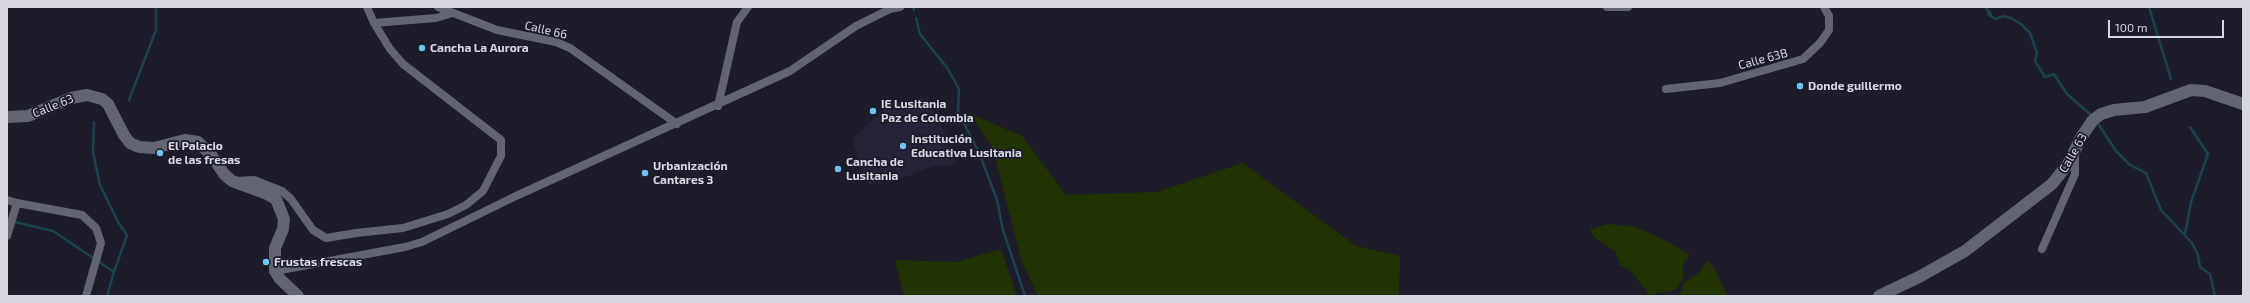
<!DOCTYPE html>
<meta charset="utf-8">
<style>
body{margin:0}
#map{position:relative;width:2250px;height:303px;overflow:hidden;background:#1c1c2a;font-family:"Exo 2",sans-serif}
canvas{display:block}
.frame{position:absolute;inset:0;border:8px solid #d6d7e0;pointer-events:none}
.scale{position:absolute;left:2108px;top:20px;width:116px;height:18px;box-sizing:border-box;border:2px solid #d6d7e0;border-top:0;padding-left:5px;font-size:12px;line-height:14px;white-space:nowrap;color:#d6d7e0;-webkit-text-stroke:3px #1c1c2a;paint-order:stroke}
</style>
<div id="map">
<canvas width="2250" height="303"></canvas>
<div class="frame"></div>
<div class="scale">100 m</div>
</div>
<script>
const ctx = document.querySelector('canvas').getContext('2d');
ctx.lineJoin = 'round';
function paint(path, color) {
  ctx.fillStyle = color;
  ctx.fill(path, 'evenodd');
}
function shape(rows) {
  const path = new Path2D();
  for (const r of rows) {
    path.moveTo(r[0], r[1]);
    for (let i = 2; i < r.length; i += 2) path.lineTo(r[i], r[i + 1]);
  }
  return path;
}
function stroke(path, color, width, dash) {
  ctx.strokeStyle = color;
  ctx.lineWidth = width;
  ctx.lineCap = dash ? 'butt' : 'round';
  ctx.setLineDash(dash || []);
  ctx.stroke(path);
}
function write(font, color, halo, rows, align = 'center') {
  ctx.font = font + ' "Exo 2",sans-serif';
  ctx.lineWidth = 3.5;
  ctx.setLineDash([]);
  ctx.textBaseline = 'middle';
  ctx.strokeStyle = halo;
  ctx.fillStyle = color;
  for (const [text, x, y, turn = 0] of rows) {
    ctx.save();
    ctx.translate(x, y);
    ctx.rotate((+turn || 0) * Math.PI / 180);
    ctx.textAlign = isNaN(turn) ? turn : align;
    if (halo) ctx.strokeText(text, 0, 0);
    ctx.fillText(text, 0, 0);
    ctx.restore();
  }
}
const built = shape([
 [910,100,936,112,954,153,956,165,935,166,894,181,868,185,852,140,889,104]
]);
const green = shape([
 [971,114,1022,136,1066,195,1157,192,1243,163,1356,246,1400,256,1399,296,1038,296,1022,262,993,149],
 [1608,224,1635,227,1665,240,1690,255,1682,265,1684,274,1681,283,1675,290,1650,295,1629,269,1620,266,1616,252,1594,237,1590,229],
 [1001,249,1017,296,904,296,895,260,957,262],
 [1708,261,1714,267,1727,296,1680,296,1684,283,1698,273]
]);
const stream = shape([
 [913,7,914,10],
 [1985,7,1991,14],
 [2149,7,2171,79],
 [1988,14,1995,19,2003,16,2011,18,2021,24,2030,33,2037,53,2035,61,2045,77,2054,74,2067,94,2090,114],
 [916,18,920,34,948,69,959,89,958,111,980,155,997,200,1003,230,1025,296],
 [129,100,156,30,156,7],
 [94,122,93,152,100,185,118,222,127,235,114,272],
 [2097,122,2116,151,2130,165,2146,173,2161,210,2192,243,2198,255,2200,267,2210,274,2215,296],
 [7,220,53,231,114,272,107,296],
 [2185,234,2191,202,2208,154,2190,127]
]);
const minor = shape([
 [367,7,374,23],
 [438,7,497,30,556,42,570,48,677,124],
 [1607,7,1628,7],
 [1666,89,1720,83,1803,59,1820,43,1829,30,1829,16,1824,7],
 [718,106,737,22,748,7],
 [236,181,254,180,282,191,291,199,313,230,326,238,356,233,403,228,448,214,466,205,483,191,501,156,501,140,403,64,390,49,374,23,436,18,453,13],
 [7,200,17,203,7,236],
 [17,203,82,215,96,228,101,243,86,296],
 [2042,249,2075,174,2075,151],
 [275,271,405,247,422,242,516,196,790,71,856,26,890,9,900,7]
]);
const secondary = shape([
 [7,117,28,116,71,98,87,95,102,99,108,104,124,135,130,143,139,147,154,148,185,140,198,142,212,156,224,174,232,181,265,193,276,199,284,219,283,229,275,248,275,271,280,279,298,296],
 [1879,296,1919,277,1965,251,2052,184,2068,164,2082,136,2093,120,2101,114,2114,110,2145,107,2191,90,2205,91,2243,104]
]);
const markers = [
 [422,48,4,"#6fc2f4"],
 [1800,86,4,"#6fc2f4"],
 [873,111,4,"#6fc2f4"],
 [903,146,4,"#6fc2f4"],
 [160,153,4,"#6fc2f4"],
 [838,169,4,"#6fc2f4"],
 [645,173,4,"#6fc2f4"],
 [266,262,4,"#6fc2f4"]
];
const streetNames = [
 ["Calle 66",546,30,13],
 ["Calle 63B",1763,59,-15],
 ["Calle 63",53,106,-22],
 ["Calle 63",2073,153,-60]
];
const poiNames = [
 ["Cancha La Aurora",430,48],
 ["Donde guillermo",1808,86],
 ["IE Lusitania",881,104],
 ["Paz de Colombia",881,118],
 ["Institución",911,139],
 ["Educativa Lusitania",911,153],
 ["El Palacio",168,146],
 ["de las fresas",168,160],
 ["Cancha de",846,162],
 ["Lusitania",846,176],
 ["Urbanización",653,166],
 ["Cantares 3",653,180],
 ["Frustas frescas",274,262]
];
paint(built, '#242337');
paint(green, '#213300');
stroke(stream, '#1b434e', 2.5);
stroke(minor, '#626373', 8);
stroke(secondary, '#626373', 12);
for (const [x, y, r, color] of markers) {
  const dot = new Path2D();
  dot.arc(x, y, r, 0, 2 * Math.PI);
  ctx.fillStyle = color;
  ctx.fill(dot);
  stroke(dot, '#1c1c2a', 1.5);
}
write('12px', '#d6d7e0', '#1c1c2a', streetNames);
write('bold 12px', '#d6d7e0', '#1c1c2a', poiNames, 'left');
</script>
